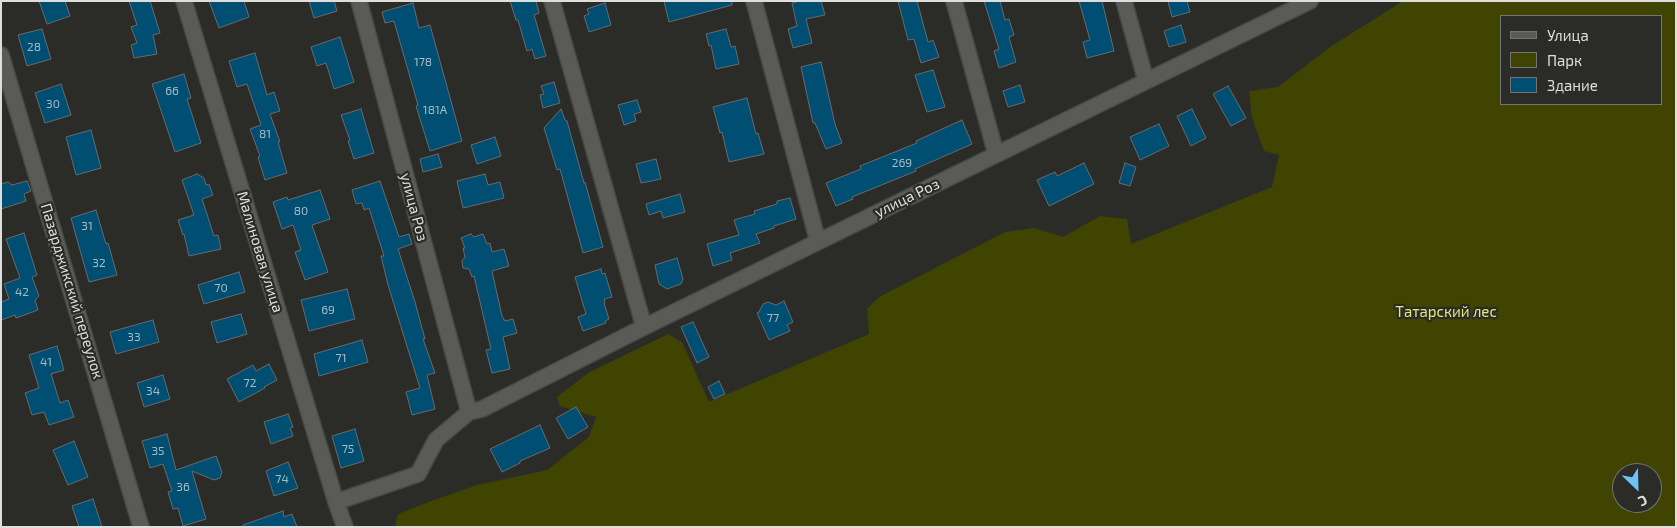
<!DOCTYPE html>
<meta charset="utf-8">
<style>
body{margin:0}
#map{position:relative;width:1677px;height:528px;overflow:hidden;background:#2b2c28;font-family:"Exo 2",sans-serif}
canvas{display:block}
.frame{position:absolute;inset:0;border:2px solid #dedfdc;pointer-events:none}
.legend{position:absolute;left:1500px;top:15px;width:162px;height:90px;box-sizing:border-box;background:#2b2c28;border:1px solid #737470;margin:0;padding:6px 9px;list-style:none;font-size:15px;color:#dedfdc}
.legend li{display:flex;align-items:center;gap:10px;height:25px}
.legend b{width:25px;border:1px solid #737470}
.north{position:absolute;left:1612px;top:463px;width:50px;height:50px;box-sizing:border-box;background:#2b2c28;border:1px solid #737470;border-radius:50%;rotate:156deg;font-size:14px;font-weight:700;line-height:20px;text-align:center;color:#dedfdc}
.north::after{content:'';display:block;margin:auto;width:18px;height:22px;background:#6fc2f4;clip-path:polygon(50% 0,100% 100%,50% 72%,0 100%)}
</style>
<div id="map">
<canvas width="1677" height="528"></canvas>
<div class="frame"></div>
<ul class="legend">
<li><b style="height:6px;background:#5a5b56"></b>Улица</li>
<li><b style="height:14px;background:#3f4401"></b>Парк</li>
<li><b style="height:14px;background:#004f72"></b>Здание</li>
</ul>
<div class="north">С</div>
</div>
<script>
const ctx = document.querySelector('canvas').getContext('2d');
ctx.lineJoin = 'round';
function paint(path, color) {
  ctx.fillStyle = color;
  ctx.fill(path, 'evenodd');
}
function shape(rows) {
  const path = new Path2D();
  for (const r of rows) {
    path.moveTo(r[0], r[1]);
    for (let i = 2; i < r.length; i += 2) path.lineTo(r[i], r[i + 1]);
  }
  return path;
}
function stroke(path, color, width, dash) {
  ctx.strokeStyle = color;
  ctx.lineWidth = width;
  ctx.lineCap = dash ? 'butt' : 'round';
  ctx.setLineDash(dash || []);
  ctx.stroke(path);
}
function write(font, color, halo, rows, align = 'center') {
  ctx.font = font + ' "Exo 2",sans-serif';
  ctx.lineWidth = 4.5;
  ctx.setLineDash([]);
  ctx.textBaseline = 'middle';
  ctx.strokeStyle = halo;
  ctx.fillStyle = color;
  for (const [text, x, y, turn = 0] of rows) {
    ctx.save();
    ctx.translate(x, y);
    ctx.rotate((+turn || 0) * Math.PI / 180);
    ctx.textAlign = isNaN(turn) ? turn : align;
    if (halo) ctx.strokeText(text, 0, 0);
    ctx.fillText(text, 0, 0);
    ctx.restore();
  }
}
const green = shape([
 [1403,1,1676,1,1676,527,395,527,398,514,434,500,477,485,547,470,589,437,596,417,560,406,557,397,588,373,668,334,682,342,709,402,869,334,867,309,879,297,1005,232,1034,228,1063,237,1100,216,1127,219,1131,244,1272,187,1279,155,1264,151,1252,118,1249,91,1278,87,1330,47],
 [1501,16,1661,16,1661,104,1501,104],
 [1622,473,1652,473,1652,503,1622,503]
]);
const building = shape([
 [39,1,65,1,70,16,47,24,39,1],
 [129,1,150,1,160,33,153,35,157,54,134,58,131,45,137,43,131,27,137,25,129,1],
 [209,1,244,1,249,17,219,28,209,1],
 [309,1,334,1,337,11,314,18,309,1],
 [510,1,536,1,539,13,534,15,546,56,535,59,532,49,527,51,518,20,516,20,510,1],
 [664,1,732,1,732,5,669,22,664,1],
 [801,1,821,1,825,15,806,19,812,43,793,48,788,29,797,26,792,3,801,1],
 [898,1,917,1,928,42,933,40,939,57,921,63,914,39,908,40,898,1],
 [984,1,1000,1,1005,20,1009,19,1014,35,1009,37,1016,62,999,68,994,51,999,49,984,1],
 [1079,1,1102,1,1114,51,1087,58,1083,42,1090,40,1079,1],
 [1168,1,1187,1,1190,12,1172,17,1168,1],
 [413,3,419,28,430,25,462,141,430,151,416,106,418,105,394,21,385,23,382,12,413,3],
 [605,3,611,25,589,32,584,16,589,14,587,9,605,3],
 [1181,25,1186,42,1169,47,1164,31,1181,25],
 [42,29,51,59,27,66,18,35,42,29],
 [726,29,731,47,735,46,739,64,716,69,711,45,709,46,706,34,726,29],
 [340,37,354,82,334,89,326,63,317,66,311,47,340,37],
 [255,53,267,95,274,92,280,111,270,114,280,142,278,142,287,173,265,180,258,157,260,156,250,129,261,125,247,84,237,87,229,61,255,53],
 [821,62,835,124,842,143,826,149,815,123,813,123,801,67,821,62],
 [933,70,945,107,927,112,915,75,933,70],
 [184,74,191,98,187,99,201,143,175,152,152,84,184,74],
 [554,82,560,103,543,108,540,95,544,94,541,86,554,82],
 [61,84,71,115,45,123,35,93,61,84],
 [1020,85,1025,102,1008,107,1003,91,1020,85],
 [1228,86,1246,118,1231,126,1213,94,1228,86],
 [747,98,756,134,758,133,764,154,729,162,722,132,720,133,713,107,747,98],
 [637,100,641,112,634,114,636,121,624,125,618,105,637,100],
 [361,109,374,153,354,159,348,141,350,140,341,115,361,109],
 [561,109,565,120,567,121,584,183,585,182,603,247,583,253,560,169,557,170,544,128,561,109],
 [1192,109,1206,138,1191,146,1177,116,1192,109],
 [962,120,972,144,915,169,916,171,852,197,853,199,836,206,826,183,861,169,860,166,917,143,916,141,962,120],
 [1159,124,1169,146,1140,160,1130,137,1159,124],
 [91,130,101,168,76,175,66,137,91,130],
 [495,137,501,156,477,164,471,145,495,137],
 [438,154,442,167,423,172,420,159,438,154],
 [656,159,661,179,641,183,636,164,656,159],
 [1084,163,1094,184,1049,206,1037,180,1055,172,1057,176,1084,163],
 [1125,163,1136,167,1130,186,1119,183,1125,163],
 [197,174,204,178,206,185,209,184,213,195,202,199,214,236,218,235,221,249,189,256,184,234,183,235,178,220,194,215,182,180,197,174],
 [485,174,488,185,500,182,504,198,463,208,457,181,485,174],
 [27,181,31,191,24,194,26,201,1,209,1,184,8,182,12,185,27,181],
 [380,181,399,237,409,234,412,244,398,249,415,302,425,339,423,339,435,373,427,375,435,409,412,415,406,392,420,388,388,285,381,256,384,256,369,208,364,210,362,203,356,204,352,190,380,181],
 [320,190,330,219,312,225,328,272,305,280,295,252,301,250,293,225,282,229,273,202,287,197,288,200,320,190],
 [680,194,685,212,663,218,661,211,649,215,646,204,680,194],
 [790,198,796,219,774,226,774,228,756,234,760,243,730,253,732,260,713,266,707,244,739,235,734,220,755,214,754,211,777,204,777,201,790,198],
 [96,210,106,244,108,243,117,275,89,282,71,218,96,210],
 [24,233,37,275,32,277,39,296,35,300,38,310,16,318,15,315,1,320,1,302,9,299,4,284,20,278,6,239,24,233],
 [471,234,474,237,483,234,487,244,490,243,492,252,504,249,509,266,492,271,502,316,505,321,513,319,517,333,503,337,510,369,492,373,486,350,491,349,474,276,472,277,469,269,463,268,462,261,465,257,463,248,465,248,461,238,471,234],
 [677,258,683,279,681,284,667,289,659,284,655,265,677,258],
 [601,269,602,274,605,273,612,297,604,299,605,303,604,303,609,319,605,321,606,323,583,331,578,317,586,314,575,277,601,269],
 [239,272,245,292,204,304,198,285,239,272],
 [347,289,355,319,309,331,301,300,347,289],
 [784,301,793,322,787,325,790,331,769,340,757,313,759,312,763,304,768,302,776,305,784,301],
 [241,314,247,334,217,343,211,322,241,314],
 [153,320,159,342,116,354,110,332,153,320],
 [693,322,709,357,697,363,681,327,693,322],
 [362,340,368,362,319,376,314,354,362,340],
 [57,346,64,370,51,374,60,403,68,400,74,417,49,425,44,412,32,415,25,393,39,388,29,355,57,346],
 [269,364,277,380,264,387,265,388,239,402,227,379,253,365,256,371,269,364],
 [163,375,170,399,144,407,137,383,163,375],
 [719,381,725,394,714,399,708,387,719,381],
 [576,407,588,427,568,439,556,418,576,407],
 [288,414,293,427,290,428,293,436,271,444,264,422,288,414],
 [540,425,550,448,520,461,520,463,502,472,490,449,540,425],
 [355,429,364,461,341,468,332,436,355,429],
 [167,434,176,470,216,456,222,472,220,478,214,480,192,471,206,519,183,526,178,508,173,509,168,492,172,491,163,464,150,468,142,441,167,434],
 [74,441,88,477,68,485,53,450,74,441],
 [288,462,298,488,274,496,266,471,288,462],
 [93,499,102,527,79,527,72,506,93,499],
 [283,511,284,517,292,514,297,527,243,527,243,525,283,511]
]);
const minor = shape([
 [184,1,336,502],
 [359,1,469,412],
 [552,1,644,327],
 [754,1,818,242],
 [954,1,996,154],
 [1124,1,1146,81],
 [1,55,141,527],
 [345,527,336,502,418,474,436,440,469,412,482,409,644,327,1310,1]
]);
const numberNames = [
 ["28",34,47],
 ["178",423,62],
 ["66",172,91],
 ["30",53,104],
 ["181А",435,110],
 ["81",265,134],
 ["269",902,163],
 ["80",301,211],
 ["31",87,226],
 ["32",99,263],
 ["70",221,288],
 ["42",22,292],
 ["69",328,310],
 ["77",773,318],
 ["33",134,337],
 ["71",341,358],
 ["41",46,362],
 ["72",250,383],
 ["34",153,391],
 ["75",348,449],
 ["35",158,451],
 ["74",282,479],
 ["36",183,487]
];
const streetNames = [
 ["улица Роз",907,198,-26],
 ["улица Роз",414,207,75],
 ["Малиновая улица",260,252,73],
 ["Пазарджикский переулок",72,291,73]
];
const parkNames = [
 ["Татарский лес",1446,312]
];
paint(green, '#3f4401');
paint(building, '#004f72');
stroke(building, '#666b6e', 1);
stroke(minor, '#494946', 18);
stroke(minor, '#5a5b56', 15);
write('12px', '#a6bbc2', null, numberNames);
write('15px', '#dedfdc', '#2b2c28', streetNames);
write('15px', '#deea77', '#2b2c28', parkNames);
</script>
